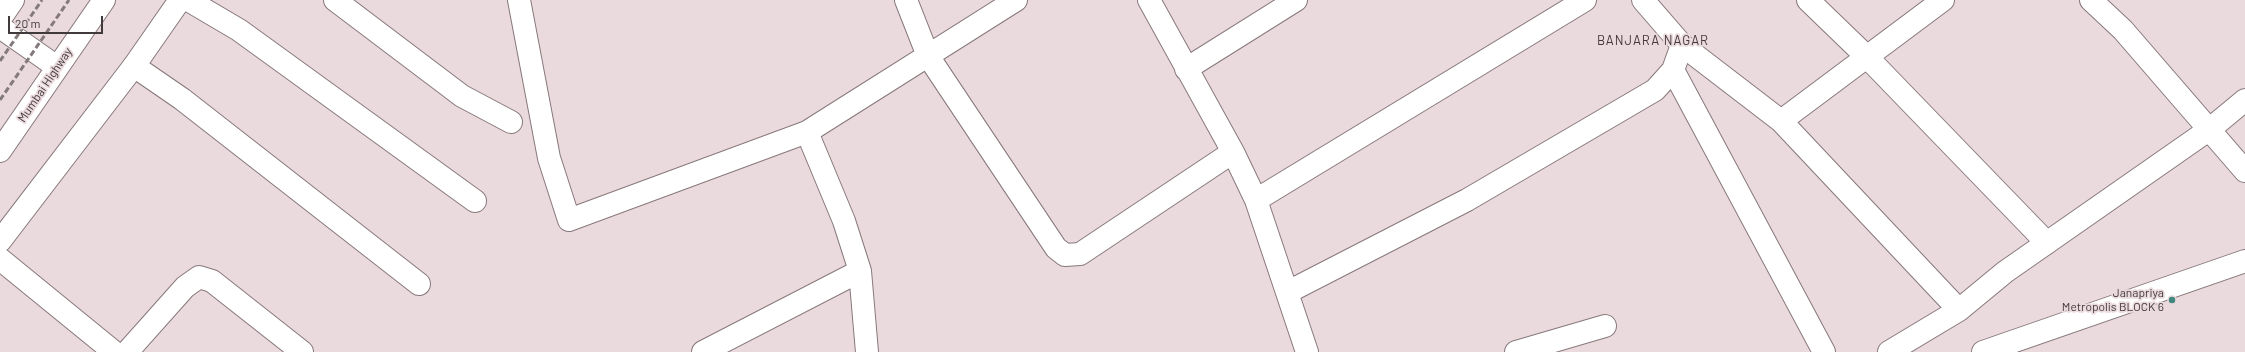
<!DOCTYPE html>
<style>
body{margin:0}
#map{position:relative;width:2245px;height:352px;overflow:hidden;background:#ebdadd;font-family:Barlow,sans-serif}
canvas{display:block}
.scale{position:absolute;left:8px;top:16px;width:95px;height:18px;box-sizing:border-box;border:2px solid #413a3b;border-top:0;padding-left:5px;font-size:12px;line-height:14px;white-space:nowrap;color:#413a3b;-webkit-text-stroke:3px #ebdadd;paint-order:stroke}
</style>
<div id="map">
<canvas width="2245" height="352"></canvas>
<div class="scale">20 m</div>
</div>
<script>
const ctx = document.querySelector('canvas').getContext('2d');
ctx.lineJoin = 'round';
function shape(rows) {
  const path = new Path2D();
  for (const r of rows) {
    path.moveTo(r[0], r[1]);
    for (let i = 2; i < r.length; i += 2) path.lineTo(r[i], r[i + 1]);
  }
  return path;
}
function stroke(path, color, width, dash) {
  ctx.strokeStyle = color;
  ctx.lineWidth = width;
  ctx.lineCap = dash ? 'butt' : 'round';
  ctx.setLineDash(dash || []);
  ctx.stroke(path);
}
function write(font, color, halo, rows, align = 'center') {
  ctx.font = font + ' Barlow,sans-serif';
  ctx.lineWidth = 3.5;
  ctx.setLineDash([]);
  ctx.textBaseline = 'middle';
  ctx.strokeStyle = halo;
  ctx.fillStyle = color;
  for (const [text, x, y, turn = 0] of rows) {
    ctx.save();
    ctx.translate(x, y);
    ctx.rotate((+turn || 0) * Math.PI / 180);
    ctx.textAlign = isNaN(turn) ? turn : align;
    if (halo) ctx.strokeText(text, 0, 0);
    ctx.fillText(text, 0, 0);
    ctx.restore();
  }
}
const minor = shape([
 [188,0,239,30,475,201],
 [335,0,462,96,511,122],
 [519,0,549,158,569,220,807,132,1016,0],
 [906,0,928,56,1056,248,1065,255,1080,254,1233,152],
 [1149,0,1233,152,1256,200,1307,352],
 [1643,0,1682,45,1781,121,1959,310,2005,272,2210,129,2245,100],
 [1808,0,1867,57,2047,243],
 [2091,0,2123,30,2245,171],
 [134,66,182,99,419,284],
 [1186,69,1296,0],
 [1673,70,1824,352],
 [1781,121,1943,0],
 [807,132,844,221,860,271,867,352],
 [1256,200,1585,0],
 [0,259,114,352],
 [1288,292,1467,200,1655,90,1673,70,1682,45],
 [127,352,185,287,199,277,212,281,302,352],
 [703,352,860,271],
 [1516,352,1605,326],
 [1889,352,1959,310],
 [1983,352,2245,261]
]);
const tertiary = shape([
 [0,241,134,66,180,0]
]);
const trunk = shape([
 [0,19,13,0],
 [0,27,57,67],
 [0,151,104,0]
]);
const rail = shape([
 [0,61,42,0],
 [0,100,69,0]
]);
const markers = [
 [2172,300,4,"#42877e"]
];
const streetNames = [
 ["Mumbai Highway",45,85,-56]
];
const poiNames = [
 ["Janapriya",2164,293],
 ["Metropolis BLOCK 6",2164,307]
];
const neighbourhoodNames = [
 ["BANJARA NAGAR",1653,41]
];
stroke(minor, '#87787b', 24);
stroke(tertiary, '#87787b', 24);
stroke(trunk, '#87787b', 24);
stroke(minor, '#fff', 22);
stroke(tertiary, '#fff', 22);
stroke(trunk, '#fff', 22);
stroke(rail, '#84797b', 3, [6, 3]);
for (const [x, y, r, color] of markers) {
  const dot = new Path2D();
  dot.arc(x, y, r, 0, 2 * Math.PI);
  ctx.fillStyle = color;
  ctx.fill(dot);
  stroke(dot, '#ebdadd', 1.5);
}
write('12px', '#413a3b', '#ebdadd', streetNames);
write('12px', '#413a3b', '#ebdadd', poiNames, 'right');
ctx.letterSpacing = '1px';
write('13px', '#44373a', '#ebdadd', neighbourhoodNames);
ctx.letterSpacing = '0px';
</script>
